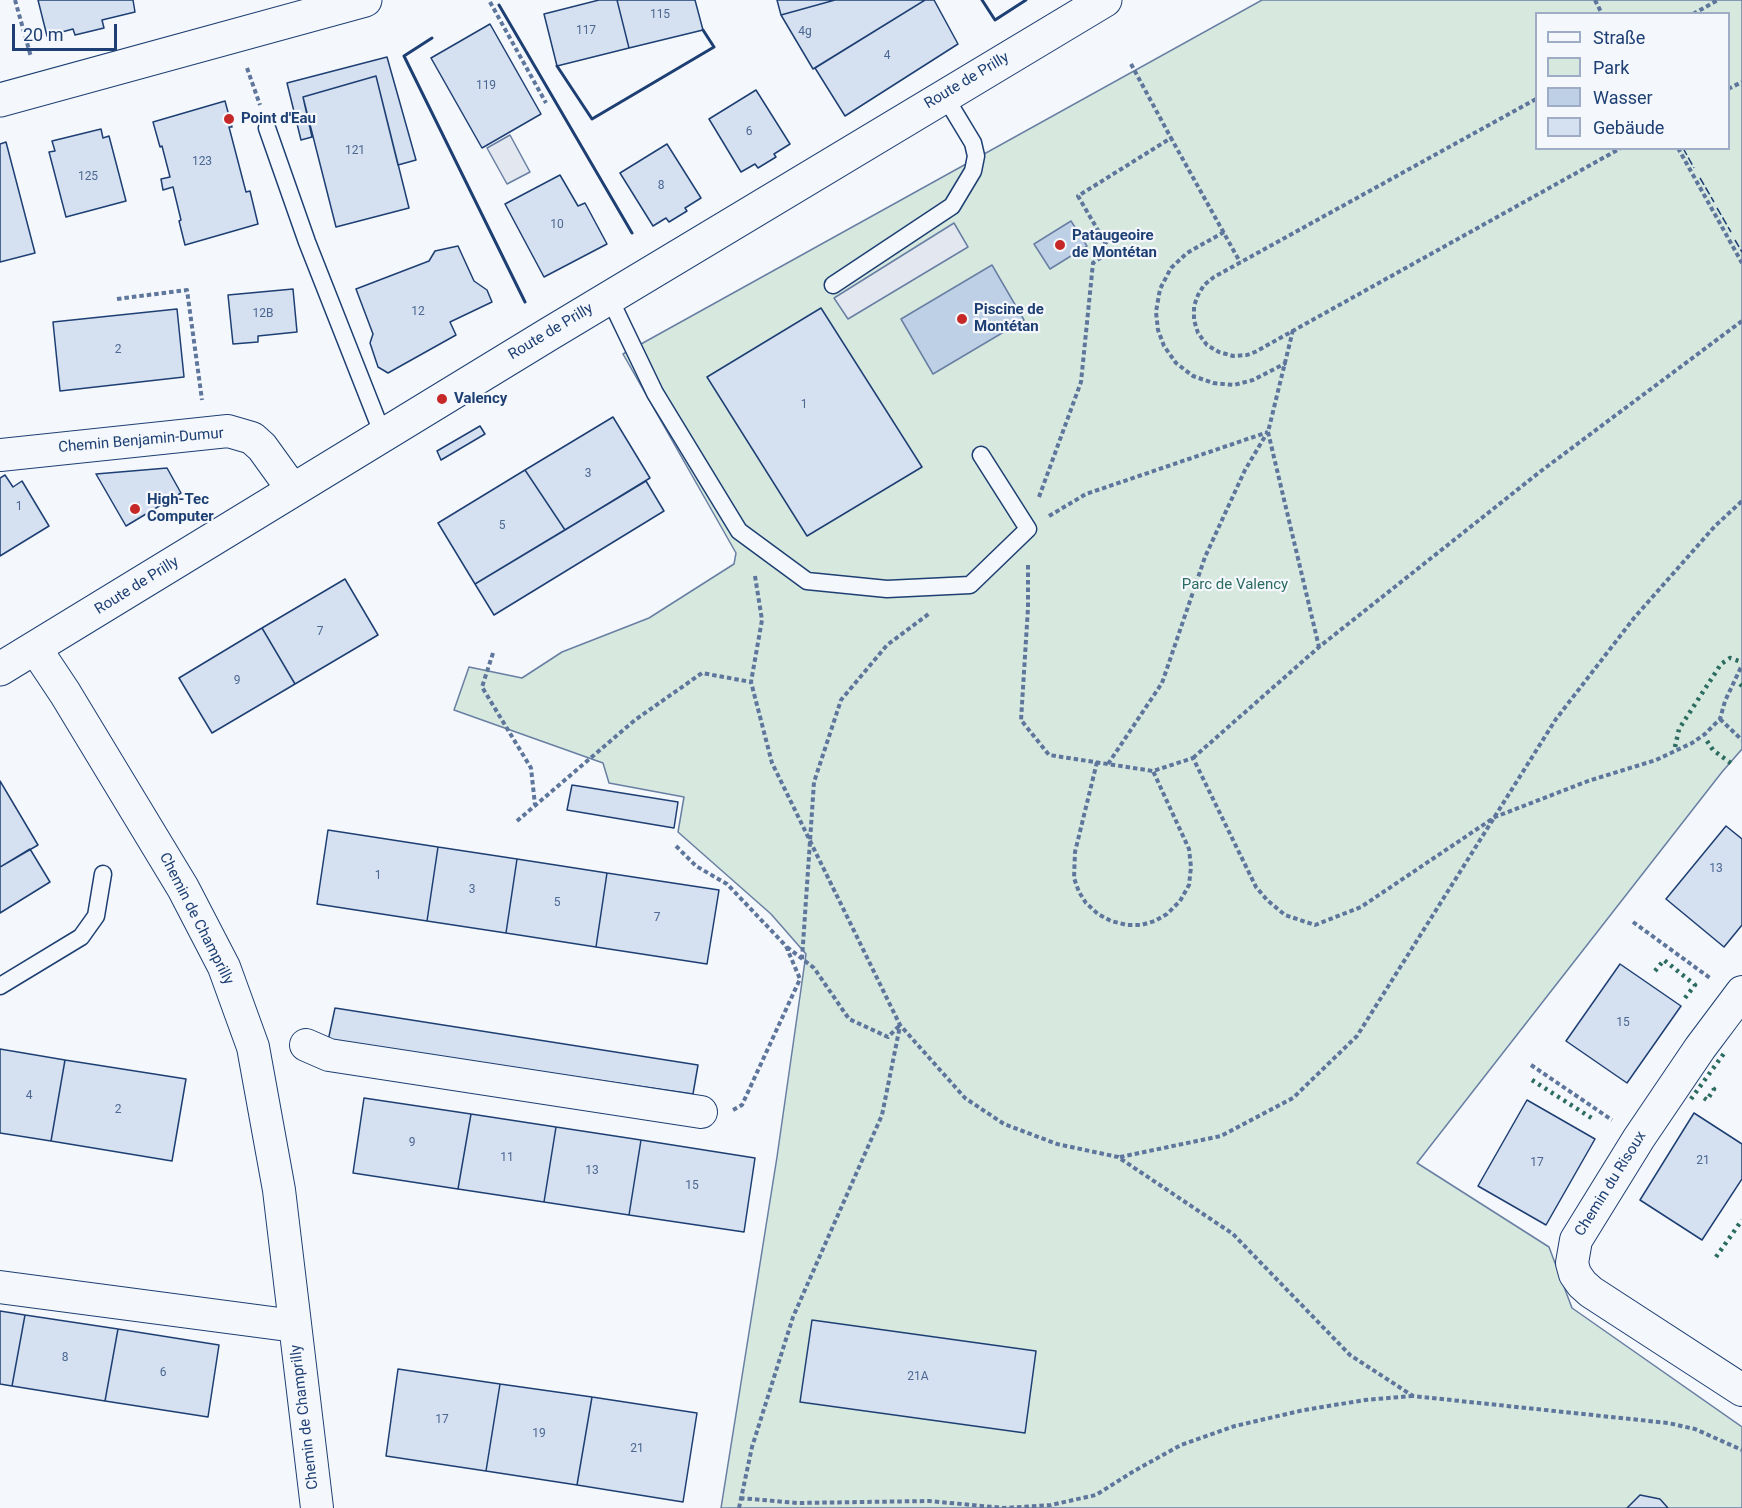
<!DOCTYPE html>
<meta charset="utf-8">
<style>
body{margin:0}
#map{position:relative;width:1742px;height:1508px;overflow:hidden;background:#f4f7fb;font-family:Roboto,sans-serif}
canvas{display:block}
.legend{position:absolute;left:1535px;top:12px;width:195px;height:138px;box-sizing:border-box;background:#f4f7fb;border:2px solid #9eadc5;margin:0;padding:8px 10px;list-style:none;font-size:18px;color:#1d3f73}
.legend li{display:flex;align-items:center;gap:12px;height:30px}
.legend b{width:30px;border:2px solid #9eadc5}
.scale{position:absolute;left:12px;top:24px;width:105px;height:27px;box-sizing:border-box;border:3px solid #1d3f73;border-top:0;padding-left:8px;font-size:18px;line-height:21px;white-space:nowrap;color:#1d3f73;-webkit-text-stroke:4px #f4f7fb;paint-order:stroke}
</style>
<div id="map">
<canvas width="1742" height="1508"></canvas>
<ul class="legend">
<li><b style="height:8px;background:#f4f7fb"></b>Straße</li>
<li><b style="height:16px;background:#d7e8df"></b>Park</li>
<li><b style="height:16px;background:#bed0e5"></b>Wasser</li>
<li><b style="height:16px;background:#d5e0f0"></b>Gebäude</li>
</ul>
<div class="scale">20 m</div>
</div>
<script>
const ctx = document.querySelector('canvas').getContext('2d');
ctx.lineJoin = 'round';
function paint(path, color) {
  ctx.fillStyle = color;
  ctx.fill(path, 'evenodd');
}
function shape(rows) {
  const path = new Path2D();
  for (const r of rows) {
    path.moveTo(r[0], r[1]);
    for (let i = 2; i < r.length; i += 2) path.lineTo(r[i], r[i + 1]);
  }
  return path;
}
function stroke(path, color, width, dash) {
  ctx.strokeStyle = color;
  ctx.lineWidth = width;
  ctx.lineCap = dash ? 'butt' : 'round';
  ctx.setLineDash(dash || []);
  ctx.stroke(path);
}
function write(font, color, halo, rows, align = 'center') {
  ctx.font = font + ' Roboto,sans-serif';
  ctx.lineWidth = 4.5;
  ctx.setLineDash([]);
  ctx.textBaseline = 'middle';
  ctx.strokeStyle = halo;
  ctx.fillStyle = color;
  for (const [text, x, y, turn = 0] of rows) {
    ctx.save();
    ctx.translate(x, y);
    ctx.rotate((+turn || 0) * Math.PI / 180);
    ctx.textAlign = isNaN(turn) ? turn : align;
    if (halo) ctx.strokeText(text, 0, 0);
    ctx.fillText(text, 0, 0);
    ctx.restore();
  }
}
const green = shape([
 [1262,0,1742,0,1742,749,1722,772,1417,1163,1549,1247,1572,1308,1742,1427,1742,1508,721,1508,777,1157,806,954,771,914,678,832,684,797,609,783,603,763,454,710,469,667,522,678,562,652,649,618,734,564,736,553,623,354,1262,0],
 [1536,14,1728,14,1728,148,1536,148,1536,14]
]);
const parking = shape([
 [510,135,530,172,507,184,487,148,510,135],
 [954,223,968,247,848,319,834,298,954,223]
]);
const water = shape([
 [1071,221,1087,246,1050,269,1034,244,1071,221],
 [992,265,1024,320,933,374,901,319,992,265]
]);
const building = shape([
 [38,0,133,0,135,12,102,20,104,28,75,35,73,29,47,36,38,0],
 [599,0,617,0,629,48,557,66,544,14,599,0],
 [617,0,695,0,703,30,629,48,617,0],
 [777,0,835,0,781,15,777,0],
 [835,0,925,0,813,69,781,15,835,0],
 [925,0,934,0,958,44,845,116,815,68,925,0],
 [490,24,541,114,482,148,431,58,490,24],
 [387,57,416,160,398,165,376,76,303,97,312,137,301,140,287,83,387,57],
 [376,76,409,208,336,227,303,97,376,76],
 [756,90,790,144,774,154,776,157,758,168,755,164,741,172,709,119,756,90],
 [225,101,232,127,229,127,246,192,250,191,258,224,185,245,179,221,181,220,173,187,163,190,161,179,170,177,162,146,160,147,153,122,225,101],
 [101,129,103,138,109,136,126,201,66,217,49,152,55,151,52,141,101,129],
 [6,142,35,253,0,262,0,144,6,142],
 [667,144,701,198,685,208,687,211,669,222,666,218,653,226,620,173,667,144],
 [560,175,578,206,585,203,607,244,544,277,505,204,560,175],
 [458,246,474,281,487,290,492,302,450,322,456,335,388,373,378,367,370,343,373,334,356,289,429,261,435,251,458,246],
 [293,289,297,332,258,336,258,342,233,344,228,295,293,289],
 [821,308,922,467,807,536,707,377,821,308],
 [177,309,184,377,60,391,53,322,177,309],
 [613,417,650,478,565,530,525,470,613,417],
 [480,426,485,434,441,460,437,451,480,426],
 [167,468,181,493,126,526,96,474,167,468],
 [525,470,565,530,475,584,438,523,525,470],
 [5,475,13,487,22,481,49,526,0,556,0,478,5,475],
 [646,481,664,511,494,615,475,584,646,481],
 [345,579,378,635,295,684,262,628,345,579],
 [262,628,295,684,212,733,179,678,262,628],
 [0,781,38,845,0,867,0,781],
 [572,785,678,802,674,828,567,810,572,785],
 [1726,826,1742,839,1742,925,1724,947,1666,899,1726,826],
 [328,830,438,847,427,921,317,904,328,830],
 [438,847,517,859,506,933,427,921,438,847],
 [30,849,50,882,0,913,0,867,30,849],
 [517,859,607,873,596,947,506,933,517,859],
 [607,873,719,890,707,964,596,947,607,873],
 [1620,964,1681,1006,1627,1083,1566,1041,1620,964],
 [335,1008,698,1065,693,1094,328,1041,335,1008],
 [0,1049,65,1060,51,1141,0,1133,0,1049],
 [65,1060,186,1079,172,1161,51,1141,65,1060],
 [364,1098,471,1114,458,1189,353,1173,364,1098],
 [1527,1100,1595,1139,1546,1225,1478,1186,1527,1100],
 [1694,1113,1742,1144,1742,1179,1702,1240,1640,1200,1694,1113],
 [471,1114,556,1127,544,1202,458,1189,471,1114],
 [556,1127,641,1140,629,1215,544,1202,556,1127],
 [641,1140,755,1158,744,1232,629,1215,641,1140],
 [0,1311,25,1315,12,1386,0,1384,0,1311],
 [25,1315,118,1329,105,1401,12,1386,25,1315],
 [812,1320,1036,1351,1025,1433,800,1402,812,1320],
 [118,1329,219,1345,208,1417,105,1401,118,1329],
 [398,1369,500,1384,486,1471,386,1456,398,1369],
 [500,1384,592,1397,577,1485,486,1471,500,1384],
 [592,1397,697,1413,683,1502,577,1485,592,1397],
 [1640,1495,1660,1499,1668,1508,1627,1508,1640,1495]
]);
const path = shape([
 [15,0,31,57],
 [1595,0,1602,14],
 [490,2,546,103],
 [1693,14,1718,0],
 [1131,64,1171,138],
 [247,68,260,105],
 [1728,89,1742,82],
 [1536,99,1214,277,1204,285,1198,295,1194,306,1194,320,1198,333,1207,345,1219,352,1233,356,1247,355,1255,352,1621,148],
 [1678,148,1742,263],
 [1224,232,1187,253,1171,268,1160,289,1156,312,1158,330,1164,346,1176,363,1193,376,1213,383,1234,385,1253,380,1286,363],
 [117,299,187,290,202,400],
 [1293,330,1268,432,1319,647],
 [1039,497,1081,382,1093,263,1110,251,1078,196,1171,138,1240,262],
 [1049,516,1086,494,1268,432],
 [1028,565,1028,608,1021,720,1049,755,1153,771,1193,758,1256,887,1267,900,1285,915,1315,925,1361,907,1495,817,1588,781,1656,760,1692,743,1705,734,1720,719,1725,701,1742,665],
 [755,576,762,620,751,682,772,763,900,1025,965,1098,1004,1124,1057,1144,1118,1157,1233,1234,1350,1355,1413,1396,1668,1423,1695,1429,1742,1450],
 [493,653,482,687,531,768,535,805],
 [1720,719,1742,740],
 [1193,758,1319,647,1541,471,1742,321],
 [1097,762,1075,852,1074,878,1079,892,1086,903,1098,914,1111,921,1127,925,1141,925,1155,921,1167,914,1180,901,1189,885,1191,867,1189,849,1153,771],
 [1108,764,1162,683,1205,557,1245,470,1267,433],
 [517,821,635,720,702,673,751,682],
 [676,846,696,866,727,884,786,946,800,979,742,1105,733,1110],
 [1633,922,1710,978],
 [787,947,814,968,849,1019,888,1037,900,1025],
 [802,959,814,782,841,700,887,645,930,613],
 [1531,1065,1612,1120],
 [1120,1157,1221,1136,1293,1098,1357,1036,1556,719,1634,618,1715,526,1742,501],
 [740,1498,797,1503,929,1501,1004,1508,1051,1505,1096,1495,1134,1471,1181,1445,1235,1426,1304,1410,1365,1400,1412,1396],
 [739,1508,752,1447,793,1317,882,1115,900,1026]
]);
const lane = shape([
 [267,128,307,242,383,435],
 [833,285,952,206,973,171,976,156,973,143,944,95],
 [609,297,655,393,739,531,807,581,887,589,970,585,1028,529,981,455],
 [0,986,81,937,96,916,103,874]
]);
const street = shape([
 [0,455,228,431,252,438,262,447,293,490],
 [35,648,65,693,183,888,224,967,253,1047,279,1190,317,1508],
 [1742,992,1700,1048,1639,1138,1576,1240,1572,1263,1575,1274,1582,1284,1591,1292,1742,1390],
 [306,1045,329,1055,701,1112],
 [0,1287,295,1326]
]);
const primary = shape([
 [0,100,365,0],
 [0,669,549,334,1105,0]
]);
const hedge = shape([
 [1740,684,1742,686],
 [1707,741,1713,750,1732,764],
 [1675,747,1679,729,1721,664,1730,658,1739,661],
 [1655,971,1664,960,1695,985,1685,998],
 [1532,1080,1593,1119],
 [1704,1098,1707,1100,1714,1089,1711,1087],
 [1691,1099,1725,1052],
 [1716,1257,1742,1220]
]);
const fence = shape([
 [1683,148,1694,168],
 [1700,178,1714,202],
 [1717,208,1731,232],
 [1735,240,1742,252]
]);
const wall = shape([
 [982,0,995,20,1026,0],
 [499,5,632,233],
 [432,38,404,56,525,302],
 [557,66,592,119,714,47,703,30]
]);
const markers = [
 [229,119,6,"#c62828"],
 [1060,245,6,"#c62828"],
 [962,319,6,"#c62828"],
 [442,399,6,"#c62828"],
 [135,509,6,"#c62828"]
];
const numberNames = [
 ["115",660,15],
 ["117",586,31],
 ["4g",805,32],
 ["4",887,56],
 ["119",486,86],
 ["6",749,132],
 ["121",355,151],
 ["123",202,162],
 ["125",88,177],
 ["8",661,186],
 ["10",557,225],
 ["12",418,312],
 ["12B",263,314],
 ["2",118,350],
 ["1",804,405],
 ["3",588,474],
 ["1",19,507],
 ["5",502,526],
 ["7",320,632],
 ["9",237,681],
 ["13",1716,869],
 ["1",378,876],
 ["3",472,890],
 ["5",557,903],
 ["7",657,918],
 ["15",1623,1023],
 ["4",29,1096],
 ["2",118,1110],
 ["9",412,1143],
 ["11",507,1158],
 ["21",1703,1161],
 ["17",1537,1163],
 ["13",592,1171],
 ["15",692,1186],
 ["8",65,1358],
 ["6",163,1373],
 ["21A",918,1377],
 ["17",442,1420],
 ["19",539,1434],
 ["21",637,1449]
];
const streetNames = [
 ["Route de Prilly",967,81,-31],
 ["Route de Prilly",551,332,-31],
 ["Chemin Benjamin-Dumur",141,441,-5],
 ["Route de Prilly",137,586,-32],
 ["Chemin de Champrilly",196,919,63],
 ["Chemin du Risoux",1611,1184,-58],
 ["Chemin de Champrilly",305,1417,-97]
];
const poiNames = [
 ["Point d'Eau",241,119],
 ["Pataugeoire",1072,236],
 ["de Montétan",1072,253],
 ["Piscine de",974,310],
 ["Montétan",974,327],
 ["Valency",454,399],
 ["High-Tec",147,500],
 ["Computer",147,517]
];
const parkNames = [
 ["Parc de Valency",1235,585]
];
paint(green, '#d7e8df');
stroke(green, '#687fa3', 1.5);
paint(parking, '#e3e8f0');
stroke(parking, '#687fa3', 1.5);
paint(water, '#bed0e5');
stroke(water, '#687fa3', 1.5);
paint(building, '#d5e0f0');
stroke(building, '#1d3f73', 1.5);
stroke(lane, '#1d3f73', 19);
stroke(street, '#1d3f73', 34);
stroke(primary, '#1d3f73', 35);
stroke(path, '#5e769c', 4, [4.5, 3]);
stroke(lane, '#f4f7fb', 16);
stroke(street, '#f4f7fb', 32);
stroke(primary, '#f4f7fb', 33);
stroke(hedge, '#2c6c60', 4.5, [3, 4.5]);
stroke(fence, '#1d3f73', 1.5, [8, 3]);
stroke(wall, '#1d3f73', 3);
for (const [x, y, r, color] of markers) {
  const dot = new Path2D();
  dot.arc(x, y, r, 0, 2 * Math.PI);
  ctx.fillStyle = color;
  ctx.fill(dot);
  stroke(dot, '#f4f7fb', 2);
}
write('12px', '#4b6792', null, numberNames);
write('15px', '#1d3f73', '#f4f7fb', streetNames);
write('bold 15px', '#1d3f73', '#f4f7fb', poiNames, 'left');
write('15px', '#2c6c60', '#f4f7fb', parkNames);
</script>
